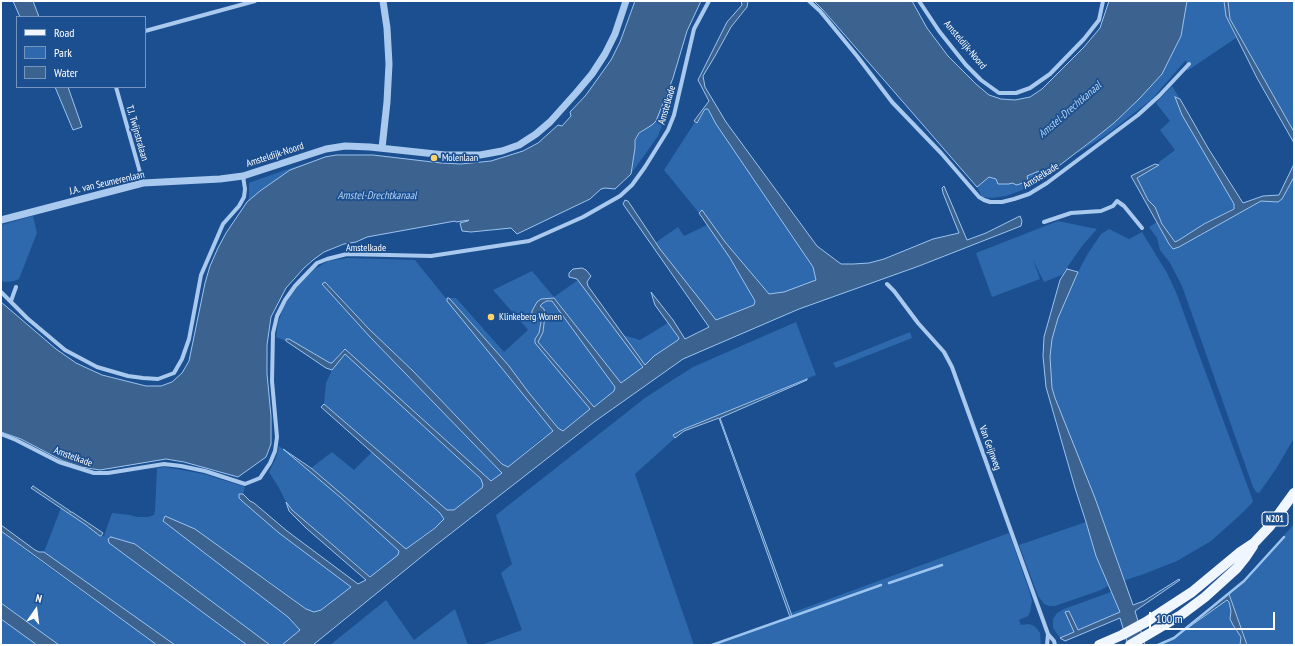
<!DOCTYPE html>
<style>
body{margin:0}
#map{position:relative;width:1295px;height:646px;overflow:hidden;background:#1b4f8f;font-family:"PT Sans Narrow",sans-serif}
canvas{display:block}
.frame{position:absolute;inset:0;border:2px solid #fff;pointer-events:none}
.legend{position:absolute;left:16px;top:16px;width:130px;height:72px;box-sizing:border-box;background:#1b4f8f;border:1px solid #7695bc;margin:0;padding:5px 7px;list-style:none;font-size:12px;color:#fff}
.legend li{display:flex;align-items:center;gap:8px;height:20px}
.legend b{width:20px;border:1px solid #7695bc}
.north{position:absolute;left:16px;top:590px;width:40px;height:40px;-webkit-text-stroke:3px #1b4f8f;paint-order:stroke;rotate:14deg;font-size:11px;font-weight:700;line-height:16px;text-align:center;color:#fff}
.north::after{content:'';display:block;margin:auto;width:14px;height:18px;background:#fff;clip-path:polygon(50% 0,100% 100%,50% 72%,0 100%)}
.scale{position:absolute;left:1149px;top:612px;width:126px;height:18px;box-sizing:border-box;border:2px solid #fff;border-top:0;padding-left:5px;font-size:12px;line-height:14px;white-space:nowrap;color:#fff;-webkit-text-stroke:3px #1b4f8f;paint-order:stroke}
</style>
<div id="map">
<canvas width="1295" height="646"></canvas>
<div class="frame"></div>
<ul class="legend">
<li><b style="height:5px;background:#f0f6ff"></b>Road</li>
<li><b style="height:11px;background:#2e69ad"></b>Park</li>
<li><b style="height:11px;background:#3c6290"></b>Water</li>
</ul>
<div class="north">N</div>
<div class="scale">100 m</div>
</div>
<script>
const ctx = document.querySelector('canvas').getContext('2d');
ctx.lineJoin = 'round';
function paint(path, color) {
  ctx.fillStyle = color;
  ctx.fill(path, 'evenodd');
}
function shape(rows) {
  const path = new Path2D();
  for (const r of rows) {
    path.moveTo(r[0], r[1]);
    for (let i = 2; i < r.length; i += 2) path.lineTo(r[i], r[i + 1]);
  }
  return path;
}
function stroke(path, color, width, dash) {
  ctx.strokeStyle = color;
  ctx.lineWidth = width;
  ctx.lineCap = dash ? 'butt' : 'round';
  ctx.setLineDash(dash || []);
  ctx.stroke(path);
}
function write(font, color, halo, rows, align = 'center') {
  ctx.font = font + ' "PT Sans Narrow",sans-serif';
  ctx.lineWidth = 3.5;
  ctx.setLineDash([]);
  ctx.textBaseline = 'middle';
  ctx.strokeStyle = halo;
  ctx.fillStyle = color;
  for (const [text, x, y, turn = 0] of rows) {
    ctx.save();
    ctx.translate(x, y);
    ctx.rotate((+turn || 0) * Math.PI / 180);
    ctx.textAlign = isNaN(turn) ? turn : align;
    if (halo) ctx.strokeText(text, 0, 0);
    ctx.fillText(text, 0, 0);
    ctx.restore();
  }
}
const green = shape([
 [1187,1,1224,1,1226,16,1236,38,1187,71,1186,60,1151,100,1106,135,1076,154,1114,123,1140,98,1162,74,1181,36],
 [1228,1,1294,1,1294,132,1230,19],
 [1172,86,1180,99,1176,97,1234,204,1234,208,1204,224,1179,240,1175,242,1162,224,1155,207,1148,200,1137,178,1159,165,1159,162,1175,150,1160,130,1170,121,1156,103],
 [669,88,663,123,658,136,631,174,635,148,635,141,639,134,656,121],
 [706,109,708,109,716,124,813,267,816,280,784,292,769,294,725,242,702,211,699,213,664,170,695,122,697,123],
 [312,161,290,170,260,191,247,202,249,197,249,183,251,182],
 [1039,171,1043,178,1022,190,1006,196,992,198,982,197,977,187,989,177,1012,183],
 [1294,177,1294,438,1276,469,1259,493,1256,492,1253,487,1182,286,1170,263,1160,250,1157,238,1149,227,1157,222,1169,244,1173,249,1179,247,1261,201,1278,202,1282,199],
 [33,216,37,233,19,279,14,281,6,282,1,281,1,225],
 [1058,221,1097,229,1082,246,1062,275,1044,282,1033,260,1040,279,992,297,976,253],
 [707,225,730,258,755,301,754,305,716,321,655,243,678,227,684,236],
 [1109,229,1129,239,1142,232,1167,273,1176,292,1253,501,1252,503,1239,516,1211,541,1177,561,1144,574,1123,581,1055,398,1052,388,1050,357,1052,339,1058,318,1078,272,1087,255,1101,234],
 [348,258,415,260,553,431,540,440,508,467,506,467,502,464,413,371,369,329,325,282,323,285,502,473,491,482,414,411,343,350,332,363,330,363,289,339,286,339,286,341,276,337,278,323,283,308,292,293,303,280,315,269,328,261],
 [532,271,554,297,578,280,643,367,621,383,554,298,537,302,535,308,541,322,539,333,535,339,590,409,563,431,558,428,529,393,509,366,449,298,456,298,504,352,528,330,493,290],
 [552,301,615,387,614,391,594,407,538,342,543,332,545,311,540,306,543,303],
 [796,322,816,375,683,429,673,436,675,438,635,474,694,645,481,645,522,630,501,573,512,564,496,515,645,398,674,379,693,367],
 [668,323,679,338,678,340,654,356,645,365,623,335,640,340],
 [910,332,912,338,836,368,833,363],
 [345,353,481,479,483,485,482,488,454,510,447,510,324,404,326,383,332,370],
 [279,446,340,497,399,551,398,555,371,577,292,510,286,502,279,488,269,472,276,458],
 [332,452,354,470,372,452,440,513,444,519,443,521,406,549,311,468],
 [165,467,204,474,245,487,243,494,239,494,242,501,279,533,351,587,321,610,314,612,306,609,266,579,163,520,288,617,300,630,282,645,270,645,135,544,111,537,109,543,247,645,175,645,44,552,61,508,101,536,104,536,112,513,130,515,137,517,148,517,154,515,155,511,157,468],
 [1086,522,1096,556,1108,586,1101,590,1055,606,1049,606,1044,604,1038,596,1019,545],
 [1294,524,1294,645,1247,645,1229,594,1244,581],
 [1,531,32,555,157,645,59,645,1,603],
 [1009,533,1030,593,1032,601,1030,612,1028,616,1019,620,1021,625,1029,624,1034,626,1037,629,1040,633,1041,645,711,645,791,617,791,613],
 [1111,592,1120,612,1078,631,1069,611,1065,612,1074,632,1060,638,1053,628,1053,619,1057,613,1064,609],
 [386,600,414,640,455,609,468,645,330,645],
 [1226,600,1229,602,1231,611,1230,619,1241,637,1240,645,1158,645,1174,638,1185,628,1186,630],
 [1,619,18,631,37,645,1,645]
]);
const water = shape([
 [13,1,33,1,39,17,20,17,13,1],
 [635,1,701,1,687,31,673,78,656,121,652,125,639,133,635,140,635,148,631,174,615,189,605,188,601,189,590,199,517,234,511,228,471,232,462,231,460,223,468,221,469,220,456,222,455,221,367,237,356,242,344,244,324,252,313,260,304,268,286,288,271,317,267,345,267,374,271,416,271,444,266,457,238,477,184,462,166,459,100,470,81,467,63,461,21,439,1,432,1,302,56,349,76,363,102,375,146,386,161,386,172,382,182,373,189,361,205,283,210,266,218,248,226,233,247,202,260,191,290,170,325,157,336,155,373,155,441,163,461,164,491,161,523,151,538,143,558,125,562,126,571,116,570,112,586,95,611,60,620,42,635,1],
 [741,1,748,1,747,7,731,27,715,56,703,76,705,87,726,122,817,246,841,264,853,264,869,263,884,259,933,239,959,233,943,193,942,188,944,186,967,240,986,233,1020,216,1022,221,1021,226,919,266,799,309,683,359,594,422,436,545,313,645,282,645,300,630,288,617,163,521,165,516,195,529,306,609,314,612,321,610,351,587,279,533,242,501,239,498,239,494,243,494,250,501,254,503,287,531,358,584,366,580,306,528,289,511,286,502,292,510,319,533,370,577,398,555,399,551,340,497,283,449,311,468,406,549,435,528,444,519,440,513,321,407,324,404,447,510,454,510,482,488,483,485,481,479,345,354,332,370,326,368,286,341,286,339,289,339,330,363,332,363,345,349,491,481,502,473,370,337,322,284,325,282,369,329,413,371,502,464,508,467,553,431,447,301,447,298,449,298,509,366,529,393,558,428,563,431,590,409,535,343,535,339,539,333,541,322,540,319,532,317,532,311,537,302,541,299,554,298,621,383,643,367,577,279,569,277,569,273,573,269,582,268,586,270,591,276,587,282,588,286,645,365,654,356,678,340,679,338,655,305,651,292,673,320,685,339,709,327,623,204,625,200,628,201,660,249,716,320,754,305,755,301,730,258,699,213,702,210,725,242,769,294,784,292,816,280,813,267,716,124,708,109,705,109,697,123,694,121,709,101,698,80,727,22,742,5,741,1],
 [547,301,552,301,615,387,614,391,594,407,538,342,543,332,545,315,544,309,540,306,543,303,547,301],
 [814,1,912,1,927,28,948,56,976,84,989,95,1001,99,1015,100,1030,97,1042,89,1084,47,1100,28,1109,1,1187,1,1181,36,1162,74,1140,98,1114,123,1094,139,1043,178,1039,171,1027,176,1028,181,1017,185,1012,183,1009,184,998,184,996,179,989,177,977,187,823,10,814,1],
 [1224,1,1228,1,1230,19,1294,132,1294,143,1257,78,1226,16,1224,1],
 [55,87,68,87,82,127,73,130,55,87],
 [1175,97,1180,99,1208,148,1243,203,1263,196,1279,195,1294,164,1294,177,1282,199,1278,202,1261,201,1179,247,1173,249,1169,244,1131,176,1155,164,1159,165,1137,178,1148,200,1155,207,1162,224,1175,242,1179,240,1204,224,1234,209,1234,204,1182,115,1175,97],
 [1067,269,1078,272,1058,318,1052,339,1050,357,1052,388,1055,398,1095,498,1133,605,1144,601,1179,579,1180,580,1135,611,1145,645,1128,645,1120,618,1065,641,1060,638,1074,632,1065,612,1069,611,1078,630,1120,612,1096,556,1086,522,1075,488,1046,387,1043,356,1044,337,1060,280,1067,269],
 [807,379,807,380,720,418,791,613,792,617,790,617,719,418,684,431,675,438,673,435,684,429,807,379],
 [33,486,70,511,70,512,72,512,103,533,101,536,100,536,86,525,31,488,33,486],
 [1,525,35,550,39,552,44,552,175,645,157,645,1,531,1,525],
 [111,537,135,544,270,645,247,645,109,543,108,539,111,537],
 [1229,594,1247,645,1240,645,1241,637,1233,625,1230,619,1231,611,1229,602,1227,600,1185,630,1185,628,1229,594],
 [1,603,59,645,37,645,1,619,1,603]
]);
const stream = shape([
 [889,583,942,565],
 [712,645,881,585],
 [1158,645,1174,638,1244,581,1284,537]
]);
const minor = shape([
 [809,1,820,11,857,56,892,102,941,153,979,197,984,200,990,202,1002,202,1014,199,1029,194,1047,183,1138,115,1159,96,1189,64],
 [919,1,939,31,966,65,981,80,999,93,1016,93,1030,88,1050,74,1084,39,1099,20,1103,1],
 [145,31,255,1],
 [116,87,143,183],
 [1044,222,1071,213,1101,211,1113,206,1117,201,1124,206,1142,228],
 [887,284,894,291,918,323,944,352,952,367,1048,634,1054,641,1055,645],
 [1,292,27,318,65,350,97,367,128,376,143,378,158,379,174,373,182,359,189,339,201,275,223,224,239,206,244,197,245,189,243,176],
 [11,301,16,287],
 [1,434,16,440,59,462,94,473,108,473,164,464,181,466,205,471,245,484,260,478,270,463,275,451,277,437,272,381,273,333,277,316,285,300,295,286,317,263,327,259,347,254,431,256,529,241,583,217,620,196,632,185,645,167,668,130,674,115,694,29,709,1],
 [1047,645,1048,634]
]);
const tertiary = shape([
 [382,148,387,102,389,64,387,28,383,1],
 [1,220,143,183,220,179,243,176,326,149,345,146,370,147,445,155,480,155,502,151,519,145,536,134,550,122,576,93,592,74,605,54,615,34,626,1]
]);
const primary = shape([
 [1099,645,1122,635,1146,622,1192,592,1239,553,1254,543,1270,526,1294,493],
 [1130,645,1181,615,1205,597,1237,568,1245,558,1253,546]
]);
const markers = [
 [434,158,4,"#ffd166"],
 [491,317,4,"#ffd166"]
];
const shields = [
 [1275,519,26]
];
const shieldNames = [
 ["N201",1275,519]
];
const streetNames = [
 ["Amsteldijk-Noord",965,45,50],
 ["Amstelkade",667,105,-74],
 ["T.J. Twijnstralaan",137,133,74],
 ["Amsteldijk-Noord",275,155,-18],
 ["Amstelkade",1041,176,-32],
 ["J.A. van Seumerenlaan",107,183,-13],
 ["Amstelkade",366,248],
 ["Van Geijnweg",990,448,70],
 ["Amstelkade",73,457,20]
];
const poiNames = [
 ["Molenlaan",442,158],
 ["Klinkeberg Wonen",499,317]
];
const waterNames = [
 ["Amstel-Drechtkanaal",1070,110,-41],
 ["Amstel-Drechtkanaal",377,196]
];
paint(green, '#2e69ad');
paint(water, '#3c6290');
stroke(water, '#9cc4f0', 1);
stroke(stream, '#9cc4f0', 2.5);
stroke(minor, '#a9c9ee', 4);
stroke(tertiary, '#a9c9ee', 7);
stroke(primary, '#f0f6ff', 10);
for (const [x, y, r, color] of markers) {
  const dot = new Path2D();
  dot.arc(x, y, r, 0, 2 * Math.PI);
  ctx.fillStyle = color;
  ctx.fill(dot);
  stroke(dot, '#1b4f8f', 1.5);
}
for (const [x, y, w] of shields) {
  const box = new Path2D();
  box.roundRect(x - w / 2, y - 7, w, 14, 3);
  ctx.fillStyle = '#1b4f8f';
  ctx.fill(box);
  stroke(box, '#fff', 1);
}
write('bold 9px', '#fff', null, shieldNames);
write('10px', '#fff', '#1b4f8f', streetNames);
write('10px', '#fff', '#1b4f8f', poiNames, 'left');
write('italic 11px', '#b5d3f5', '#1b4f8f', waterNames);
</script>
